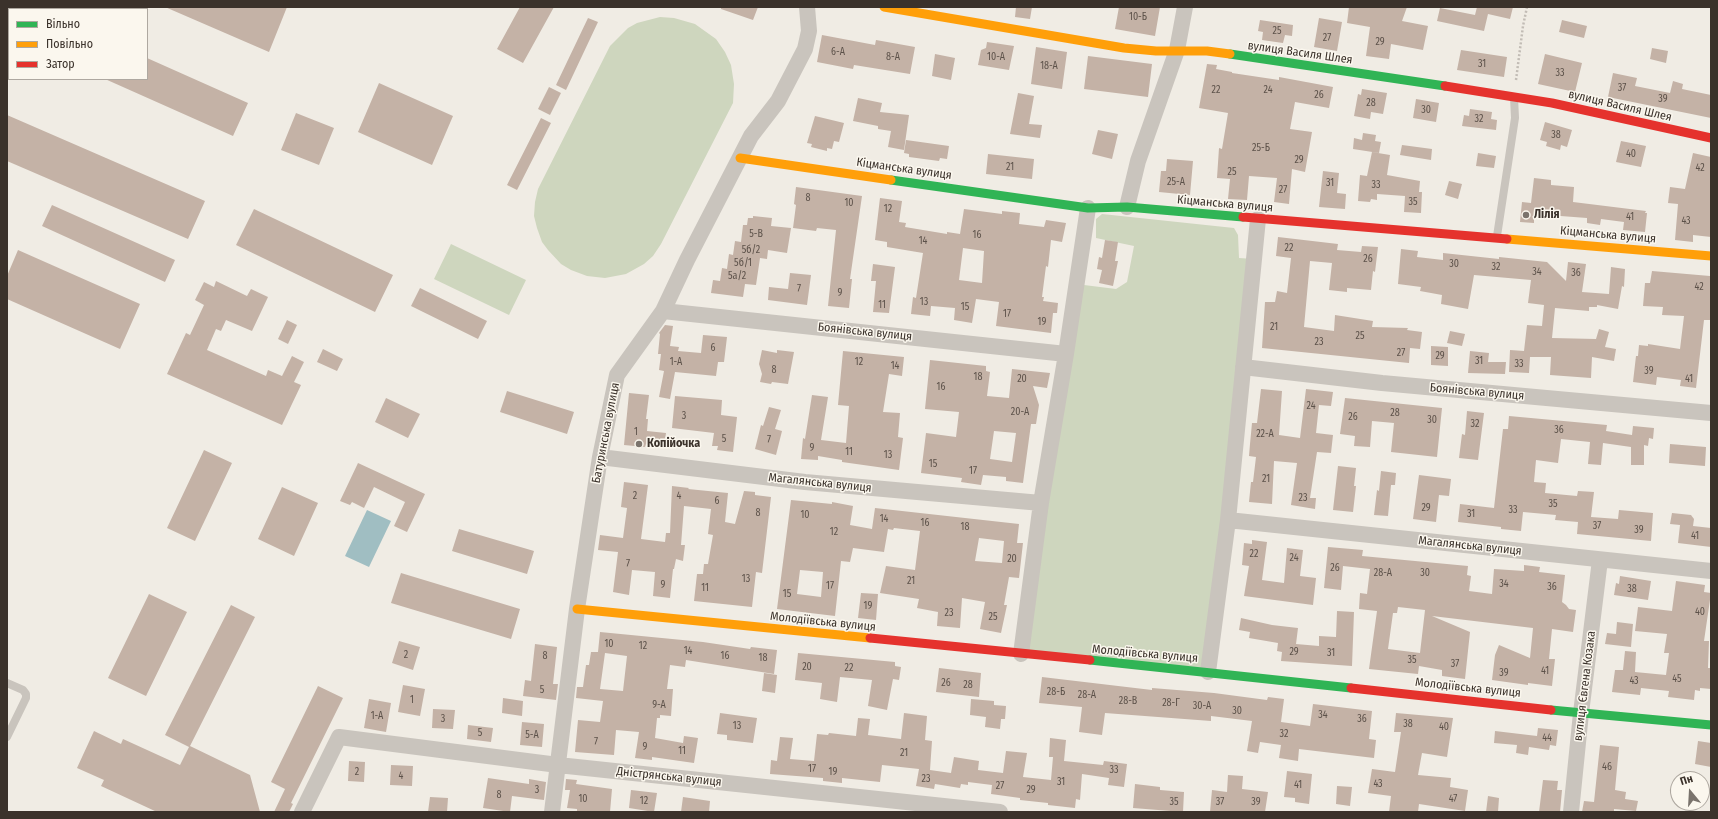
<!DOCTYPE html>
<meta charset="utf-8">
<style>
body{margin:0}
#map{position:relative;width:1718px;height:819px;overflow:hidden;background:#f0ece4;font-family:"Fira Sans Condensed",sans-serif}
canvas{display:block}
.frame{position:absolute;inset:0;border:8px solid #3b322b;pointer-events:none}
.legend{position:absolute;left:8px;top:8px;width:140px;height:72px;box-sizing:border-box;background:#fbf7ee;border:1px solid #aea8a0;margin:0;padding:5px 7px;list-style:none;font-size:12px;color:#3b322b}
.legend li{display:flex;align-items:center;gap:8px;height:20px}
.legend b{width:20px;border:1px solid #aea8a0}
.north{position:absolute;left:1670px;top:771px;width:40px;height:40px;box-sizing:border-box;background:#fbf7ee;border:1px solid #aea8a0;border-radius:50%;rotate:342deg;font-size:11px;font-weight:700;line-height:16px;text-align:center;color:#3b322b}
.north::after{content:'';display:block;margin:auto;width:14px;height:18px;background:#7a736c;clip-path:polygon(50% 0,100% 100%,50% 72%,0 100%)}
</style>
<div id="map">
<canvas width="1718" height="819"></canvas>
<div class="frame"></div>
<ul class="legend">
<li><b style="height:5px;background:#30b455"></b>Вільно</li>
<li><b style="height:5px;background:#ff9f0a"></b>Повільно</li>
<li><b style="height:5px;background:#e5322d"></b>Затор</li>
</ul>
<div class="north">Пн</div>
</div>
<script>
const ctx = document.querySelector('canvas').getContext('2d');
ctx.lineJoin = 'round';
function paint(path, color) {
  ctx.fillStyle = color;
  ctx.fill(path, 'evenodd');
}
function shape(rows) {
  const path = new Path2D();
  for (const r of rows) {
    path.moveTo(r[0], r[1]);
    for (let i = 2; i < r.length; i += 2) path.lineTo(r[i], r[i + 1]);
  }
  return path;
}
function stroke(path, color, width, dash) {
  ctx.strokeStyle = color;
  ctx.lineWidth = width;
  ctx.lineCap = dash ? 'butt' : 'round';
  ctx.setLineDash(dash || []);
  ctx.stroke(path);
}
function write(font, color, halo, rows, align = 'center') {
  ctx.font = font + ' "Fira Sans Condensed",sans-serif';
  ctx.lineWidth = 3;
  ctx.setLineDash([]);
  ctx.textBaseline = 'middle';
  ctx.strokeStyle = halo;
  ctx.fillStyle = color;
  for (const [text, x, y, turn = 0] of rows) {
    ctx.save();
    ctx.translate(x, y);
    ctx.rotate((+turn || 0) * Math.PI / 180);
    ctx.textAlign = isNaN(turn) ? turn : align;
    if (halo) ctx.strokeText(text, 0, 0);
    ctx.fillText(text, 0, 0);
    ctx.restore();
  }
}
const green = shape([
 [660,17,674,18,695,24,716,39,725,52,731,65,734,84,733,103,661,244,653,256,644,264,626,274,605,278,587,276,571,270,561,264,548,250,542,242,537,228,534,216,535,202,538,189,610,46,628,28,637,23],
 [1102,214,1234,228,1238,235,1239,258,1254,259,1208,673,1021,655,1076,284,1116,289,1127,282,1134,246,1096,238,1096,219],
 [451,244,526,280,509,315,434,279]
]);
const water = shape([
 [367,510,391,521,369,567,345,556]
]);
const building = shape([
 [165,7,287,7,269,52],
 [520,7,554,7,523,63,497,49],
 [721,7,758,7,753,20,721,9],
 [1016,7,1032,7,1030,19,1015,17],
 [1119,7,1160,7,1155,36,1115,29],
 [1349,7,1407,7,1402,21,1428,26,1423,50,1391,44,1389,59,1366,56,1370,27,1347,23],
 [1477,7,1513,7,1510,19,1488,14,1484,31,1437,21,1440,8,1475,15],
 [588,18,598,22,566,90,556,85],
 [1319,18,1342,22,1337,51,1314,47],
 [1260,20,1293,25,1292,36,1285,35,1283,43,1262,40,1263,32,1258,31],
 [1562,20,1587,26,1584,38,1559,32],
 [822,35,875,45,876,40,915,47,910,74,854,65,853,69,817,62],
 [987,42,1014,46,1009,70,978,65,981,50,986,48],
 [1036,47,1067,52,1062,89,1031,84],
 [1652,48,1668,51,1666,63,1650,59],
 [1461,50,1507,57,1504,77,1457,70],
 [935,54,955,58,951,80,932,76],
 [1545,54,1582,63,1575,92,1538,84],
 [1088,56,1152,64,1148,97,1084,89],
 [147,58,248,103,233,136,105,79,147,79],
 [1207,64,1217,65,1216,69,1232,72,1232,73,1279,80,1279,77,1333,87,1329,108,1295,102,1290,129,1312,132,1305,172,1292,169,1289,204,1274,202,1277,178,1249,176,1247,200,1228,199,1230,179,1217,178,1219,148,1222,149,1228,113,1199,108],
 [1613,73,1637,78,1635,86,1670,93,1673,81,1683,84,1682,89,1711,95,1711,118,1608,97],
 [379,83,453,116,432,165,358,132],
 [549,87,561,93,550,115,538,109],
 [1362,89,1387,93,1383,114,1371,112,1370,119,1354,116,1358,94,1361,95],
 [1018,93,1034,96,1029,124,1042,125,1040,138,1010,134],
 [858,98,882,103,880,112,909,115,904,150,888,147,891,131,878,129,878,126,853,121],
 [1416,99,1439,103,1436,122,1413,118],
 [1470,109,1492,112,1491,119,1497,120,1496,130,1462,126,1464,115,1469,116],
 [296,113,334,128,319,165,281,150],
 [7,115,205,201,188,239,7,161],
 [815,116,844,123,839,142,834,141,832,149,827,148,827,151,811,147,812,144,807,143],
 [541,118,551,123,517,190,507,185],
 [1545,122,1572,130,1567,147,1561,145,1560,150,1546,146,1547,142,1540,140],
 [1098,130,1118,134,1112,159,1092,154],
 [1363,133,1376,135,1375,141,1381,142,1379,153,1353,149,1354,138,1362,140],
 [906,140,949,146,947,159,940,158,939,161,909,157,909,154,904,153],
 [1621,141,1646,146,1641,167,1616,162],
 [1402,145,1432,149,1431,160,1400,155],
 [1372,152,1390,155,1387,175,1420,181,1419,192,1422,192,1421,213,1404,212,1405,196,1377,194,1377,200,1371,199,1370,202,1358,201,1360,175,1367,176],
 [1478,153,1496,156,1494,168,1476,166],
 [1693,153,1711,157,1711,237,1693,235,1693,242,1675,240,1678,204,1668,203,1670,187,1685,189],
 [988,154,1034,159,1032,179,986,174],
 [1167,159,1193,161,1190,195,1159,192,1161,171,1166,171],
 [1323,171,1339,173,1337,193,1346,194,1345,209,1319,207],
 [1534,178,1551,180,1551,185,1574,187,1573,202,1646,211,1645,213,1647,213,1645,232,1623,230,1624,222,1601,219,1600,225,1587,223,1587,218,1534,214,1534,223,1520,222,1522,202,1531,203],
 [1449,181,1462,184,1458,199,1445,195],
 [796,187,862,196,850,279,852,279,849,308,828,306,836,230,817,228,816,231,793,228,796,205,794,204],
 [880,198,902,201,899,222,906,223,905,227,947,234,947,232,960,234,964,209,1002,214,1002,211,1020,213,1019,224,1044,227,1046,220,1066,223,1062,242,1051,240,1048,267,1046,266,1042,297,1044,297,1043,301,1058,303,1057,313,1053,313,1051,333,996,326,999,302,976,299,972,323,954,320,955,308,931,306,930,316,911,314,913,297,916,298,923,253,887,247,887,242,875,240],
 [963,248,984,251,982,283,959,280],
 [52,205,175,260,165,282,42,226],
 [254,209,393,275,375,312,236,245],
 [753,216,772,218,771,226,791,228,787,253,768,250,767,259,760,258,756,285,745,284,743,297,711,293,713,280,720,281,722,268,727,269,729,254,733,255,735,241,741,242,743,225,747,225,748,218,753,218],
 [1278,237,1338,244,1337,250,1361,252,1362,246,1378,247,1375,272,1373,271,1371,290,1347,288,1347,292,1329,290,1332,263,1310,261,1304,327,1334,331,1335,315,1373,321,1372,327,1408,328,1407,330,1422,332,1420,349,1410,348,1409,363,1262,348,1265,302,1275,302,1277,291,1287,293,1291,258,1276,256],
 [1105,240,1118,242,1115,261,1118,261,1113,286,1099,283,1102,270,1097,269,1099,257,1102,258],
 [1401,249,1418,251,1417,257,1443,260,1443,253,1499,259,1499,257,1547,262,1566,281,1568,262,1586,264,1582,292,1609,294,1611,267,1625,269,1624,287,1622,286,1618,309,1597,305,1597,307,1589,307,1589,311,1555,308,1552,338,1596,339,1599,329,1609,332,1605,347,1616,349,1614,361,1592,357,1591,378,1550,375,1551,357,1530,357,1529,373,1509,372,1510,350,1524,351,1527,325,1542,326,1544,305,1528,303,1531,280,1474,275,1468,309,1441,304,1442,295,1420,291,1421,287,1398,284],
 [18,250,140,304,120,349,7,299,7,276],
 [873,264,895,267,889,313,873,312,876,281,871,281],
 [1652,271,1710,276,1711,320,1704,320,1696,388,1680,386,1681,380,1657,377,1656,385,1633,382,1636,356,1638,356,1639,345,1648,346,1648,344,1680,349,1684,316,1662,315,1663,307,1643,306,1645,283,1650,283],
 [790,273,811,275,807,305,768,300,769,287,788,289],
 [216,281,247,296,251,289,268,297,252,331,226,320,221,331,216,329,207,350,266,376,268,370,282,376,292,356,304,362,294,382,301,385,282,425,167,374,186,333,190,335,204,305,195,300,204,282,214,287],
 [420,288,487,321,478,339,411,306],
 [287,320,297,325,288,344,278,339],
 [665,325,673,326,670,346,679,347,678,351,701,353,703,335,727,337,724,362,718,362,716,376,675,372,670,399,659,397,664,371,659,370,661,354,658,354,660,334,659,333],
 [1450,331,1465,334,1462,346,1447,343],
 [1431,346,1448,347,1448,366,1431,365],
 [323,349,343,359,337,371,317,362],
 [762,350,777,353,777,350,794,352,788,384,772,382,771,384,760,382,762,374,759,364],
 [843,351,904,357,902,376,889,374,883,412,900,413,898,437,903,438,899,470,842,462,842,460,818,456,818,460,801,459,803,438,805,439,812,395,828,397,821,440,846,443,849,406,838,405],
 [1470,351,1489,353,1488,362,1506,362,1505,374,1468,373],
 [930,360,986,366,986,371,990,372,987,396,1009,398,1012,369,1050,373,1047,388,1033,386,1039,405,1036,424,1031,424,1023,483,1006,481,1006,477,983,475,981,485,961,482,962,478,921,473,926,433,956,437,959,412,925,409],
 [994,431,1016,433,1012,462,990,459],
 [1261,389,1282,391,1279,435,1300,438,1306,389,1333,392,1331,406,1319,405,1316,433,1333,435,1331,453,1317,452,1310,498,1316,498,1315,509,1291,505,1297,463,1274,461,1272,504,1249,502,1251,482,1253,482,1256,457,1249,456,1250,444,1252,423,1257,423],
 [507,391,574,412,567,434,500,412],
 [629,393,649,395,646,419,648,419,647,431,666,433,664,446,646,444,645,447,624,445],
 [675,396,722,400,721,415,737,417,733,452,717,450,718,446,712,446,714,433,672,428],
 [386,398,420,414,408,438,375,422],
 [1345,398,1442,408,1437,457,1391,452,1394,423,1372,421,1370,447,1354,446,1355,436,1340,434],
 [769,407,781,410,775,429,782,431,776,455,755,449,761,425,763,426],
 [1467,411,1484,413,1478,460,1459,458,1462,434,1465,435],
 [1509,416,1607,425,1606,431,1632,435,1633,426,1654,428,1653,439,1649,438,1648,446,1644,445,1644,465,1631,465,1631,447,1603,443,1601,465,1588,464,1590,442,1561,439,1558,463,1536,460,1534,482,1546,483,1545,493,1577,496,1578,491,1594,492,1591,517,1618,519,1619,510,1653,513,1651,541,1577,534,1578,522,1555,520,1556,515,1523,512,1521,531,1501,529,1501,527,1458,522,1460,504,1494,508,1503,429,1508,429],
 [1670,444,1706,447,1705,466,1669,463],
 [204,450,232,463,195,541,167,528],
 [358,463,425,494,407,532,394,526,405,502,374,487,364,508,352,502,350,505,340,501],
 [1338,466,1356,468,1354,486,1356,486,1353,512,1333,510],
 [1381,471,1396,473,1395,485,1391,485,1388,516,1374,515,1377,490,1379,491],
 [1419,475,1451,479,1449,496,1439,495,1436,522,1413,519],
 [624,482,648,485,641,539,665,542,666,533,670,533,672,486,689,488,688,489,728,493,725,522,735,524,744,491,755,492,755,495,771,497,762,573,756,572,752,607,694,601,697,574,703,574,704,564,708,564,713,535,708,534,711,509,684,506,681,545,685,545,683,561,676,559,674,569,673,569,670,598,653,596,655,572,632,570,629,595,613,592,618,552,598,550,600,535,623,538,627,508,621,507],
 [282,487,318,503,294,556,258,539],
 [791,500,832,504,832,502,853,506,850,525,872,529,875,508,1019,524,1017,543,1023,543,1019,578,1009,577,1004,605,1007,605,1001,633,980,629,985,602,962,598,960,628,937,626,938,612,917,608,919,599,880,593,886,566,915,570,920,531,894,528,893,530,888,529,884,552,853,548,850,562,841,561,835,616,777,609],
 [979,538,1004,541,1002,563,975,561],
 [800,570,823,572,821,597,797,594],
 [1672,513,1691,515,1694,519,1693,526,1711,528,1711,547,1678,543,1680,525,1670,524],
 [459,529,534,551,527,574,452,551],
 [1252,540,1267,542,1262,580,1284,583,1287,548,1303,550,1300,576,1316,578,1313,605,1244,596,1249,566,1242,565,1244,543,1252,544],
 [1328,547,1363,550,1362,556,1468,566,1467,575,1471,576,1469,591,1492,594,1494,569,1524,571,1524,565,1540,567,1539,572,1565,575,1562,602,1566,605,1569,609,1576,610,1573,632,1552,629,1549,659,1555,659,1552,686,1528,683,1528,685,1492,680,1495,655,1499,645,1530,658,1533,628,1432,616,1470,632,1465,679,1442,676,1442,670,1419,666,1418,674,1369,669,1377,611,1359,609,1360,593,1367,594,1370,569,1343,566,1341,590,1324,588],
 [1398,607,1425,610,1420,653,1388,649,1393,613,1397,613],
 [401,573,520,609,511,639,391,603],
 [1620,576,1651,581,1648,600,1614,595,1616,583,1619,584],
 [1676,581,1705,585,1704,592,1711,593,1704,641,1709,641,1708,668,1711,668,1711,689,1700,688,1700,691,1695,690,1694,700,1668,697,1669,691,1641,688,1640,695,1612,692,1615,670,1623,670,1625,651,1636,652,1635,672,1666,675,1669,653,1664,653,1667,634,1635,631,1638,607,1672,611],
 [861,593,878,594,876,620,858,618],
 [149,594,187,612,146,696,108,678],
 [231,605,255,617,190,746,250,775,260,812,157,812,101,786,104,780,77,768,94,731,121,744,123,739,180,765,189,747,165,735],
 [1337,611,1354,612,1352,666,1281,661,1282,652,1277,651,1278,643,1249,638,1250,632,1239,630,1241,618,1272,625,1298,628,1296,644,1319,646,1319,636,1336,637],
 [1617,622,1633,624,1631,647,1605,644,1607,633,1616,634],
 [600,632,703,642,750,649,751,647,777,650,774,674,686,660,685,667,670,665,667,689,673,689,671,716,660,715,660,718,657,718,655,738,683,743,684,736,698,738,694,763,652,757,652,760,635,758,639,732,616,730,614,755,575,752,578,720,600,722,603,701,576,698,577,687,583,687,586,665,589,665,591,652,598,652],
 [605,653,627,656,623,691,600,689],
 [399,641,420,647,413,670,392,663],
 [535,644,557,647,553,684,558,684,556,700,523,696,525,680,531,681],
 [798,653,895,662,895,666,901,667,899,680,893,679,887,710,868,706,872,680,840,677,837,702,820,699,822,683,795,680],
 [939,668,981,673,979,697,936,692],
 [764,673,777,675,775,693,762,691],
 [1042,677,1152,690,1152,688,1214,693,1267,700,1268,697,1284,699,1281,722,1310,726,1313,704,1372,711,1369,739,1376,740,1374,758,1299,749,1298,761,1279,758,1281,745,1260,742,1258,753,1247,751,1252,721,1211,716,1211,721,1105,713,1102,735,1079,732,1082,707,1039,703],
 [403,685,425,689,420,716,398,712],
 [318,686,343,698,291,803,293,804,289,812,274,812,285,789,271,782],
 [503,698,523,701,522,716,502,713],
 [369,699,391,703,386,732,364,728],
 [971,699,994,701,994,705,1006,706,1005,719,1001,719,1000,729,985,727,986,717,970,715],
 [433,709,455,710,453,729,432,728],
 [720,713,757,718,753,743,727,740,727,735,717,734],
 [904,713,927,716,925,740,932,741,930,770,951,773,954,757,979,761,978,770,1003,773,1006,751,1027,753,1023,777,1051,780,1053,757,1049,757,1050,738,1066,740,1064,761,1103,765,1104,761,1127,764,1124,787,1108,785,1109,778,1082,774,1080,800,1076,799,1075,808,1048,805,1048,803,1020,800,1020,798,991,794,992,785,968,782,968,785,961,784,960,788,935,784,934,789,916,786,919,769,882,765,880,782,842,778,842,783,823,781,823,778,770,774,771,760,777,761,780,737,793,738,790,759,814,761,817,734,828,735,829,733,856,736,858,718,870,719,868,735,901,739],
 [1396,713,1453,718,1447,757,1422,753,1418,775,1451,778,1450,787,1468,790,1465,811,1419,804,1418,812,1389,812,1391,796,1368,793,1372,769,1395,772,1401,732,1394,732],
 [522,722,544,724,542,747,520,745],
 [468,725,493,728,491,742,467,739],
 [1538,728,1558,730,1556,746,1550,745,1549,750,1529,747,1528,755,1516,753,1517,745,1494,743,1495,731,1537,736],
 [1698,741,1711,743,1711,767,1695,764],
 [1600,745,1619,747,1615,790,1626,792,1625,799,1638,801,1636,811,1614,809,1614,812,1582,812,1584,801,1594,802],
 [349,761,365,762,364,782,348,781],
 [391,765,413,766,412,786,390,785],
 [1287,771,1312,774,1309,804,1295,802,1295,798,1284,797],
 [1228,775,1243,776,1242,789,1268,792,1265,812,1210,812,1212,790,1227,792],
 [488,778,529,784,529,779,546,782,544,800,512,796,510,812,483,808],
 [566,779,577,780,576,784,612,789,610,812,577,812,577,809,567,808,570,790,565,790],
 [1543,780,1558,781,1557,790,1562,790,1560,812,1539,812],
 [1135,784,1160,787,1160,790,1184,792,1183,812,1133,808],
 [1337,786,1352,787,1350,806,1336,804],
 [631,790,657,793,654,812,629,808],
 [1488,796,1499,798,1498,812,1486,812],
 [430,797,448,798,447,812,428,812],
 [683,797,710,801,709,812,681,812]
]);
const path = shape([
 [1516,80,1523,26,1527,7]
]);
const lane = shape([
 [1497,236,1515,118,1514,97],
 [7,683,23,690,26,694,26,698,7,737]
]);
const street = shape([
 [1127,207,1138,161,1177,50,1185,7],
 [663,311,1066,354],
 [1243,367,1382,383,1711,413],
 [600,457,805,482,1041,503],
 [1228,520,1711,571],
 [1021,654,1041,503,1066,354,1088,208],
 [1208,672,1228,520,1258,219],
 [302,812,339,737,558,765,1000,812],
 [552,812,577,609,600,457,617,375,663,311,687,260,751,136,778,101,805,49,809,31,807,7],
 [1571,812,1581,713,1600,560]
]);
const fast = shape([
 [1230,54,1445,86],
 [891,180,1088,208,1127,207,1243,217],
 [1090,660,1351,688],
 [1551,710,1711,725]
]);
const slow = shape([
 [884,7,1124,48,1156,51,1207,51,1230,54],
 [740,158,891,180],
 [1507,239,1711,256],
 [577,609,870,638]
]);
const jam = shape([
 [1445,86,1552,103,1711,138],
 [1243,217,1507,239],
 [870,638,1090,660],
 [1351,688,1551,710]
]);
const markers = [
 [1526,215,4,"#7a736c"],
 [639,444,4,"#7a736c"]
];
const numberNames = [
 ["10-Б",1138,17],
 ["25",1277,31],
 ["27",1327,38],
 ["29",1380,42],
 ["6-А",838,52],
 ["8-А",893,57],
 ["10-А",996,57],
 ["31",1482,64],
 ["18-А",1049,66],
 ["33",1560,73],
 ["37",1622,88],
 ["22",1216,90],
 ["24",1268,90],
 ["26",1319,95],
 ["39",1663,99],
 ["28",1371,103],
 ["30",1426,110],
 ["32",1479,119],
 ["38",1556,135],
 ["25-Б",1261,148],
 ["40",1631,154],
 ["29",1299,160],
 ["21",1010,167],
 ["42",1700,168],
 ["25",1232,172],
 ["25-А",1176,182],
 ["31",1330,183],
 ["33",1376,185],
 ["27",1283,190],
 ["8",808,198],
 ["35",1413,202],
 ["10",849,203],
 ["12",888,209],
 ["41",1630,217],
 ["43",1686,221],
 ["5-В",756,234],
 ["16",977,235],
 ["14",923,241],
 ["22",1289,248],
 ["5б/2",751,250],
 ["26",1368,259],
 ["5б/1",743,263],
 ["30",1454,264],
 ["32",1496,267],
 ["34",1537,272],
 ["36",1576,273],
 ["5а/2",737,276],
 ["42",1699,287],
 ["7",799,289],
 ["9",840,293],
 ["13",924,302],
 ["11",882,305],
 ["15",965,307],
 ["17",1007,314],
 ["19",1042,322],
 ["21",1274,327],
 ["25",1360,336],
 ["23",1319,342],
 ["6",713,348],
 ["27",1401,353],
 ["29",1440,356],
 ["31",1479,361],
 ["1-А",676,362],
 ["12",859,362],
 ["33",1519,364],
 ["14",895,366],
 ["8",774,370],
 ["39",1649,371],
 ["18",978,377],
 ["20",1022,379],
 ["41",1689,379],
 ["16",941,387],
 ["24",1311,406],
 ["20-А",1020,412],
 ["28",1395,413],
 ["3",684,416],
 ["26",1353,417],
 ["30",1432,420],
 ["32",1475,424],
 ["36",1559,430],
 ["1",636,432],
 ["22-А",1265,434],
 ["5",724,439],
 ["7",769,440],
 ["9",812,448],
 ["11",849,452],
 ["13",888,455],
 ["15",933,464],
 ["17",973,471],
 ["21",1266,479],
 ["2",635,496],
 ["4",679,496],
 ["23",1303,498],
 ["6",717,501],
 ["35",1553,504],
 ["29",1426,508],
 ["33",1513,510],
 ["8",758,513],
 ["31",1471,514],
 ["10",805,515],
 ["14",884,519],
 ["16",925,523],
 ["37",1597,526],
 ["18",965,527],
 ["39",1639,530],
 ["12",834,532],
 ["41",1695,536],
 ["22",1254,554],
 ["24",1294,558],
 ["20",1012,559],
 ["7",628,564],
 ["26",1335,568],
 ["28-А",1383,573],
 ["30",1425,573],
 ["13",746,579],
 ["21",911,581],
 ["34",1504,584],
 ["9",663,585],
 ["17",830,586],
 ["36",1552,587],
 ["11",705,588],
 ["38",1632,589],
 ["15",787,594],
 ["19",868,606],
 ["40",1700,612],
 ["23",949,613],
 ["25",993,617],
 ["10",609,644],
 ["12",643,646],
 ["14",688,651],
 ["29",1294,652],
 ["31",1331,653],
 ["2",406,655],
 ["8",545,656],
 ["16",725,656],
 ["18",763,658],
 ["35",1412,660],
 ["37",1455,664],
 ["20",807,667],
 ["22",849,668],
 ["41",1545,671],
 ["39",1504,673],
 ["45",1677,679],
 ["43",1634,681],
 ["26",946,683],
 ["28",968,685],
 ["5",542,690],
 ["28-Б",1056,692],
 ["28-А",1087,695],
 ["1",412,700],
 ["28-В",1128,701],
 ["28-Г",1171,703],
 ["9-А",659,705],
 ["30-А",1202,706],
 ["30",1237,711],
 ["34",1323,715],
 ["1-А",377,716],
 ["3",443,719],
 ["36",1362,719],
 ["38",1408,724],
 ["13",737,726],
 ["40",1444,727],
 ["5",480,733],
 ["32",1284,734],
 ["5-А",532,735],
 ["44",1547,738],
 ["7",596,742],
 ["9",645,747],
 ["11",682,751],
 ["21",904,753],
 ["46",1607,767],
 ["17",812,769],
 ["33",1114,770],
 ["2",357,772],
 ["19",833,772],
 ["4",401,776],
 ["23",926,779],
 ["31",1061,782],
 ["43",1378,784],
 ["41",1298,785],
 ["27",1000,786],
 ["3",537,790],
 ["29",1031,790],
 ["8",499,795],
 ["10",583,799],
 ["47",1453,799],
 ["12",644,801],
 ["35",1174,802],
 ["37",1220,802],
 ["39",1256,802]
];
const streetNames = [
 ["вулиця Василя Шлея",1300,53,8],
 ["вулиця Василя Шлея",1620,106,13],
 ["Кіцманська вулиця",904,169,8],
 ["Кіцманська вулиця",1225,204,5],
 ["Кіцманська вулиця",1608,235,5],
 ["Боянівська вулиця",865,332,6],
 ["Боянівська вулиця",1477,392,5],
 ["Батуринська вулиця",606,433,-79],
 ["Магалянська вулиця",820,483,6],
 ["Магалянська вулиця",1470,546,6],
 ["Молодіївська вулиця",823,622,6],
 ["Молодіївська вулиця",1145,654,5],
 ["вулиця Євгена Козака",1585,686,-83],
 ["Молодіївська вулиця",1468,688,6],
 ["Дністрянська вулиця",669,777,6]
];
const poiNames = [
 ["Лілія",1534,215],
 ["Копійочка",647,444]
];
paint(green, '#ced6be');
paint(water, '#a0bec2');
paint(building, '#c4b2a6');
stroke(path, '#c2bcb5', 2.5, [2, 2]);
stroke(lane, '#c9c4bd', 8);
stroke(street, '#c9c4bd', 16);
stroke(fast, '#30b455', 9);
stroke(slow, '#ff9f0a', 9);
stroke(jam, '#e5322d', 9);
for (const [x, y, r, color] of markers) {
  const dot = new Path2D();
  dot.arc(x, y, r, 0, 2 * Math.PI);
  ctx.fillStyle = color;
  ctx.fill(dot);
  stroke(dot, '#fbf7ee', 1.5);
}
write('10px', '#5d524a', null, numberNames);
write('12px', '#3b322b', '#fbf7ee', streetNames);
write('bold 12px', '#3b322b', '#fbf7ee', poiNames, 'left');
</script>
